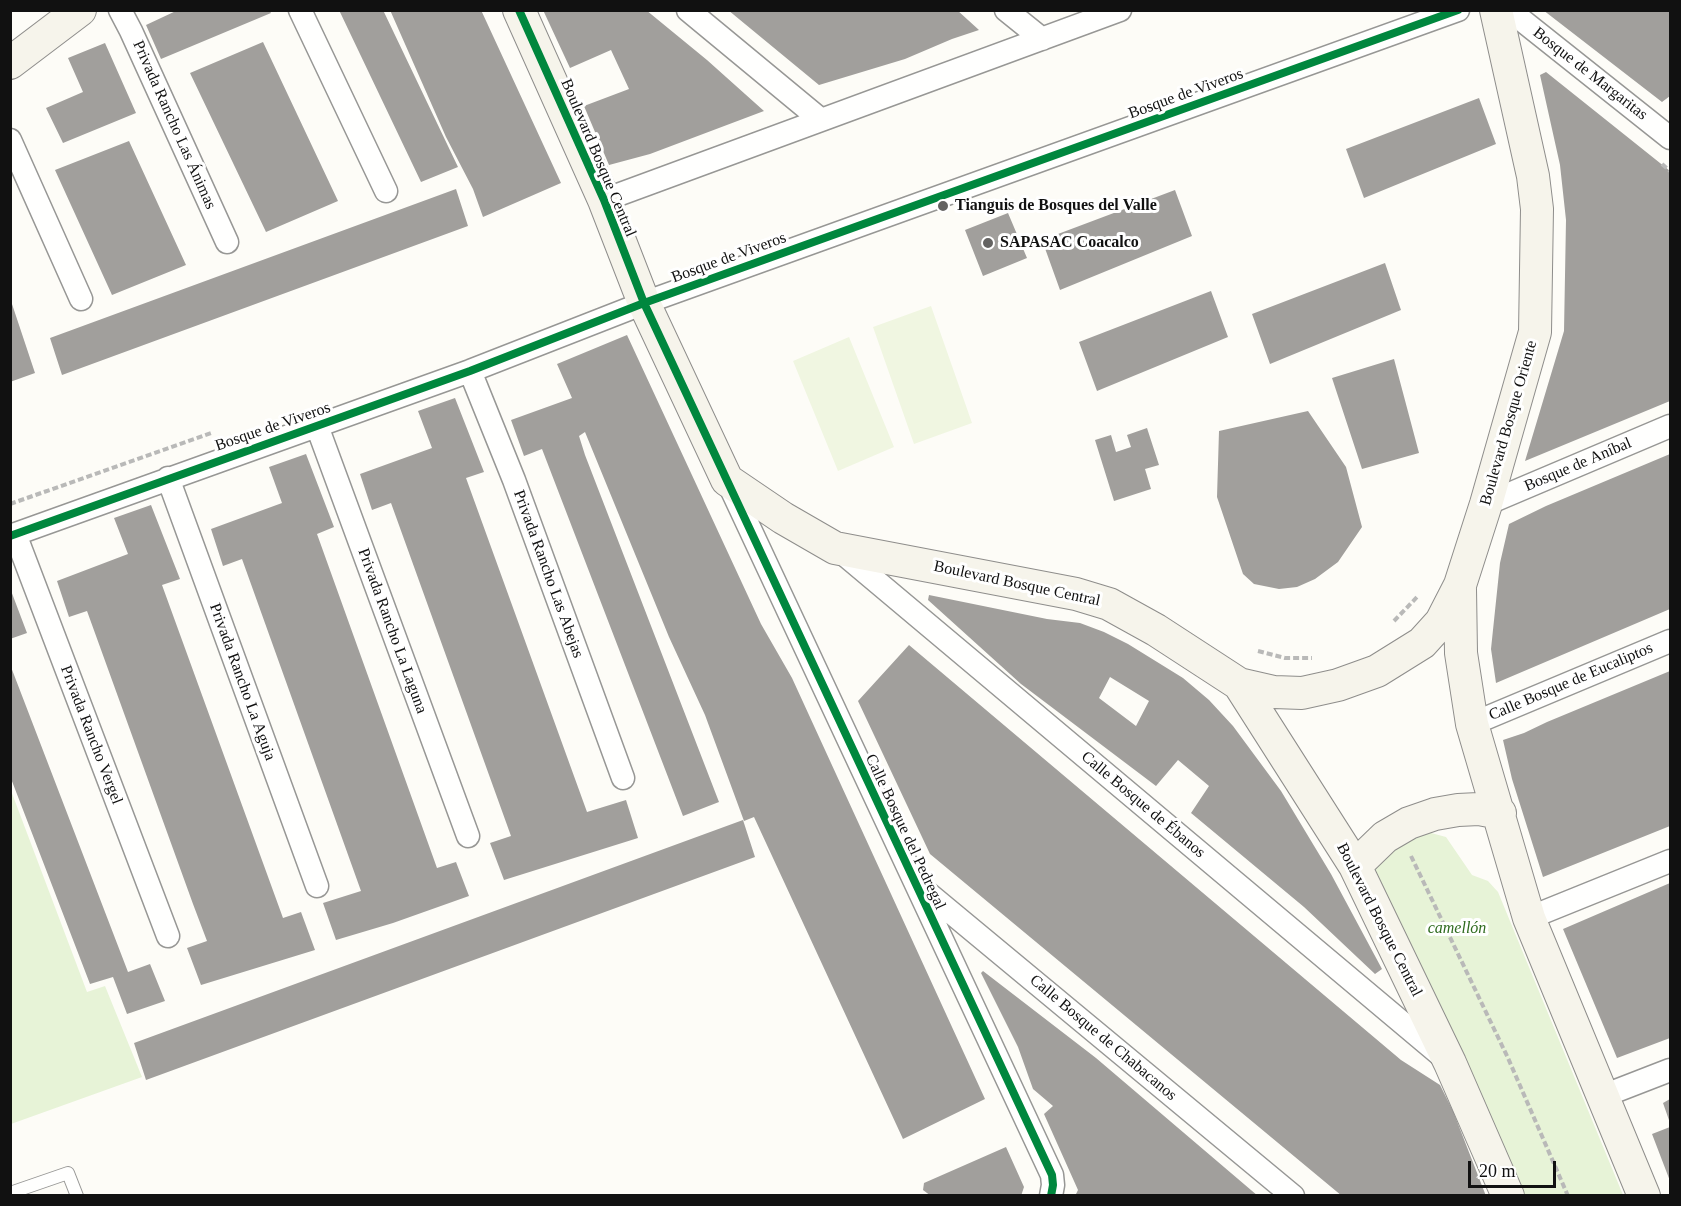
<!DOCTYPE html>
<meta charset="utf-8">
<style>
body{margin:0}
#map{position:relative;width:1681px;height:1206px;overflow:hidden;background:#fdfcf7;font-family:"Times New Roman",serif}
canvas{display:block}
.frame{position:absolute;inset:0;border:12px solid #111;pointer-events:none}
.scale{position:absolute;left:1468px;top:1161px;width:88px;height:27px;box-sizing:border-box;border:3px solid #111;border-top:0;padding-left:8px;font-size:18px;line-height:21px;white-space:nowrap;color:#111;-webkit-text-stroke:4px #fff;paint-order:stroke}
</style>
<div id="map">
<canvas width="1681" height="1206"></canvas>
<div class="frame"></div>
<div class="scale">20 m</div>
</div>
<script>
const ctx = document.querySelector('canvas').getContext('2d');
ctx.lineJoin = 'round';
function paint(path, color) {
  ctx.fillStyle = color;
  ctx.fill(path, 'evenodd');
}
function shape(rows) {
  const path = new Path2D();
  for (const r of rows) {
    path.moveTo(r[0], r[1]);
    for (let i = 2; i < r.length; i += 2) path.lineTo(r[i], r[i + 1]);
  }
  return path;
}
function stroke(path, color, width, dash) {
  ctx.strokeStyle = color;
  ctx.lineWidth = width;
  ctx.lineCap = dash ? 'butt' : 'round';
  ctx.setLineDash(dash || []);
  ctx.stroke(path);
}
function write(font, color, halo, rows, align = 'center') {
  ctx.font = font + ' "Times New Roman",serif';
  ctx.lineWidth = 6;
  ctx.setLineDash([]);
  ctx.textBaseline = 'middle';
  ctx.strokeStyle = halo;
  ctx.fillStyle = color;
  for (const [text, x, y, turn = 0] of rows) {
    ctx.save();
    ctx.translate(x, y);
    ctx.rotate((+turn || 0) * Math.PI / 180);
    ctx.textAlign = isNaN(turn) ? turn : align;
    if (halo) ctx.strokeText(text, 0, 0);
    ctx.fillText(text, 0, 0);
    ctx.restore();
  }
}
const green = shape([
 [10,788,87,992,105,986,142,1077,11,1124],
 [1420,830,1446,837,1472,875,1488,881,1498,892,1623,1195,1523,1195,1373,872,1379,856]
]);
const pitch = shape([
 [931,306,972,423,914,444,873,327],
 [849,337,894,447,838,471,793,361]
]);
const building = shape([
 [178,10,269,10,271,13,161,59,146,25],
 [339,10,383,10,458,167,421,182],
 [390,10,481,10,561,183,483,217,473,189,446,137],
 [543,10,646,10,707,60,764,111,650,154,609,165,584,106,629,89,611,50,570,68],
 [728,10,957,10,979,30,952,39,905,59,819,85],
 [1543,10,1670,10,1670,96,1662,102],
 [263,42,338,201,266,232,190,73],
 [105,43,136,113,63,143,46,108,83,92,68,58],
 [1546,72,1670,171,1670,401,1525,461,1564,331,1566,220,1560,165,1540,75],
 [1479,98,1496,144,1364,198,1346,149],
 [129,141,186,265,112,295,55,170],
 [456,189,468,226,62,375,50,338],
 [1175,190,1192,236,1060,290,1042,240],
 [1008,213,1027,258,983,276,965,230],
 [1385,263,1401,310,1270,364,1252,314],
 [1211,291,1228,337,1097,391,1079,342],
 [10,298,35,373,10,382],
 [627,335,761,624,792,678,985,1099,903,1139,754,817,744,821,705,715,669,637,585,432,579,436,585,455,719,802,683,816,542,449,524,456,511,420,572,398,557,364],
 [1394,359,1419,453,1362,469,1332,378],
 [455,398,484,472,466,478,587,812,626,800,638,838,504,880,490,843,511,836,391,503,372,510,360,474,432,448,418,411],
 [1308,411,1346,467,1362,527,1338,562,1315,579,1297,587,1279,589,1254,584,1243,574,1217,497,1219,431],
 [1147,428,1159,465,1145,469,1151,489,1114,501,1095,440,1111,435,1116,452,1131,447,1127,435],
 [306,454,334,527,317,534,437,868,456,862,469,896,393,923,336,940,323,903,361,891,242,559,223,566,211,529,282,503,269,467],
 [1670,454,1670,609,1496,683,1491,649,1500,563,1509,524,1546,506],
 [151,505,180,579,162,585,283,918,301,912,315,950,201,985,187,948,207,941,193,904,87,611,69,617,57,581,128,554,114,518],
 [10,588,27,633,10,639],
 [929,595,1047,619,1080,623,1104,632,1128,644,1183,678,1209,700,1233,726,1281,791,1331,874,1382,969,1375,974,1304,907,1191,813,1209,786,1178,760,1156,786,1021,684,928,600],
 [1110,677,1149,701,1136,726,1099,698],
 [909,645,1401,1060,1440,1085,1453,1111,1486,1196,1342,1196,930,854,858,701],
 [11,667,128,972,150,964,165,1001,127,1014,113,977,90,984,10,776],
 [1670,671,1670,826,1543,877,1512,779,1503,740,1524,733,1547,722],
 [743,820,755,857,146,1080,134,1043],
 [1670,883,1670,1038,1617,1058,1563,929],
 [983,971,1096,1058,1258,1196,1075,1196,1078,1190,1044,1114,1053,1106,1033,1089,1018,1047,981,973],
 [1670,1099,1670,1123,1663,1103],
 [1670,1127,1670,1181,1652,1134],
 [1006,1147,1024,1187,1021,1196,931,1196,923,1190,924,1183]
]);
const path = shape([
 [1662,164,1670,171],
 [10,504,211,433],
 [1394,621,1418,596],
 [1258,651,1285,658,1312,658],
 [1411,856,1508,1058,1568,1196]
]);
const lane = shape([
 [10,1193,68,1173,77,1196]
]);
const street = shape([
 [120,10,131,31,227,242],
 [300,10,386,191],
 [688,10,821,120],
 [1006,10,1042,39],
 [1509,10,1670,138],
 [10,140,81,299],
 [604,200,1120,10],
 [470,371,514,480,623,778],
 [317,426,468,836],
 [168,478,317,886],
 [728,482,1052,1175,1053,1185,1051,1196],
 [1486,504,1670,426],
 [15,534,168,936],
 [10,536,470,371,644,303,1458,10],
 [839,550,1443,1057],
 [1472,724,1670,641],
 [918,885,1293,1196],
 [1529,918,1670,861],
 [1603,1096,1670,1070]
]);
const secondary = shape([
 [519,10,604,200,644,303,727,480,783,518,835,548,1076,594,1109,604,1156,630,1239,684,1355,866,1450,1063,1508,1196],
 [10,63,80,10],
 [1460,589,1461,653,1472,724,1529,918,1644,1196],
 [1239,684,1274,692,1302,693,1338,685,1377,671,1422,643,1441,622,1460,585,1486,504,1535,332,1537,209,1533,176,1496,10],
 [1355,866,1385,837,1409,823,1435,814,1458,810,1479,809,1500,813]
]);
const cycleway = shape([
 [519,10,604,200,644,303,1052,1175,1053,1185,1051,1196],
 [10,536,470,371,644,303,1458,10]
]);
const markers = [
 [943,206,6,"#646362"],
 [988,243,6,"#646362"]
];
const streetNames = [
 ["Bosque de Margaritas",1590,74,38],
 ["Bosque de Viveros",1186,94,-20],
 ["Privada Rancho Las Ánimas",174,125,66],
 ["Boulevard Bosque Central",598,158,67],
 ["Bosque de Viveros",729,258,-20],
 ["Boulevard Bosque Oriente",1509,423,-74],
 ["Bosque de Viveros",273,427,-19],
 ["Bosque de Aníbal",1578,465,-23],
 ["Privada Rancho Las Abejas",548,574,70],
 ["Boulevard Bosque Central",1017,584,12],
 ["Privada Rancho La Laguna",392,631,70],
 ["Privada Rancho La Aguja",242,682,70],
 ["Calle Bosque de Eucaliptos",1571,682,-23],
 ["Privada Rancho Vergel",91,735,69],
 ["Calle Bosque de Ébanos",1143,805,40],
 ["Calle Bosque del Pedregal",905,832,65],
 ["Boulevard Bosque Central",1379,920,63],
 ["Calle Bosque de Chabacanos",1103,1038,40]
];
const poiNames = [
 ["Tianguis de Bosques del Valle",955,206],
 ["SAPASAC Coacalco",1000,243]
];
const parkNames = [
 ["camellón",1457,929]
];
paint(green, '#e7f3d7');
paint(pitch, '#f0f6e1');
paint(building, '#a19f9c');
stroke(lane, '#979795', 14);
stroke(street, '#979795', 25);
stroke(secondary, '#8e8d8b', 34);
stroke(path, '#b9b9b8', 4, [6, 3]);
stroke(lane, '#fffffe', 12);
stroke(street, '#fffffe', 22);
stroke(secondary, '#f6f4eb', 32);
stroke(cycleway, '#00873e', 8);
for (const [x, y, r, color] of markers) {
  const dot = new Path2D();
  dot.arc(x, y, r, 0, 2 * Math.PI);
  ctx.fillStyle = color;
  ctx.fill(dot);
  stroke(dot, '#fff', 2);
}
write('16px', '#111', '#fff', streetNames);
write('bold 16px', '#111', '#fff', poiNames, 'left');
write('italic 16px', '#2f6b1f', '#fff', parkNames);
</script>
